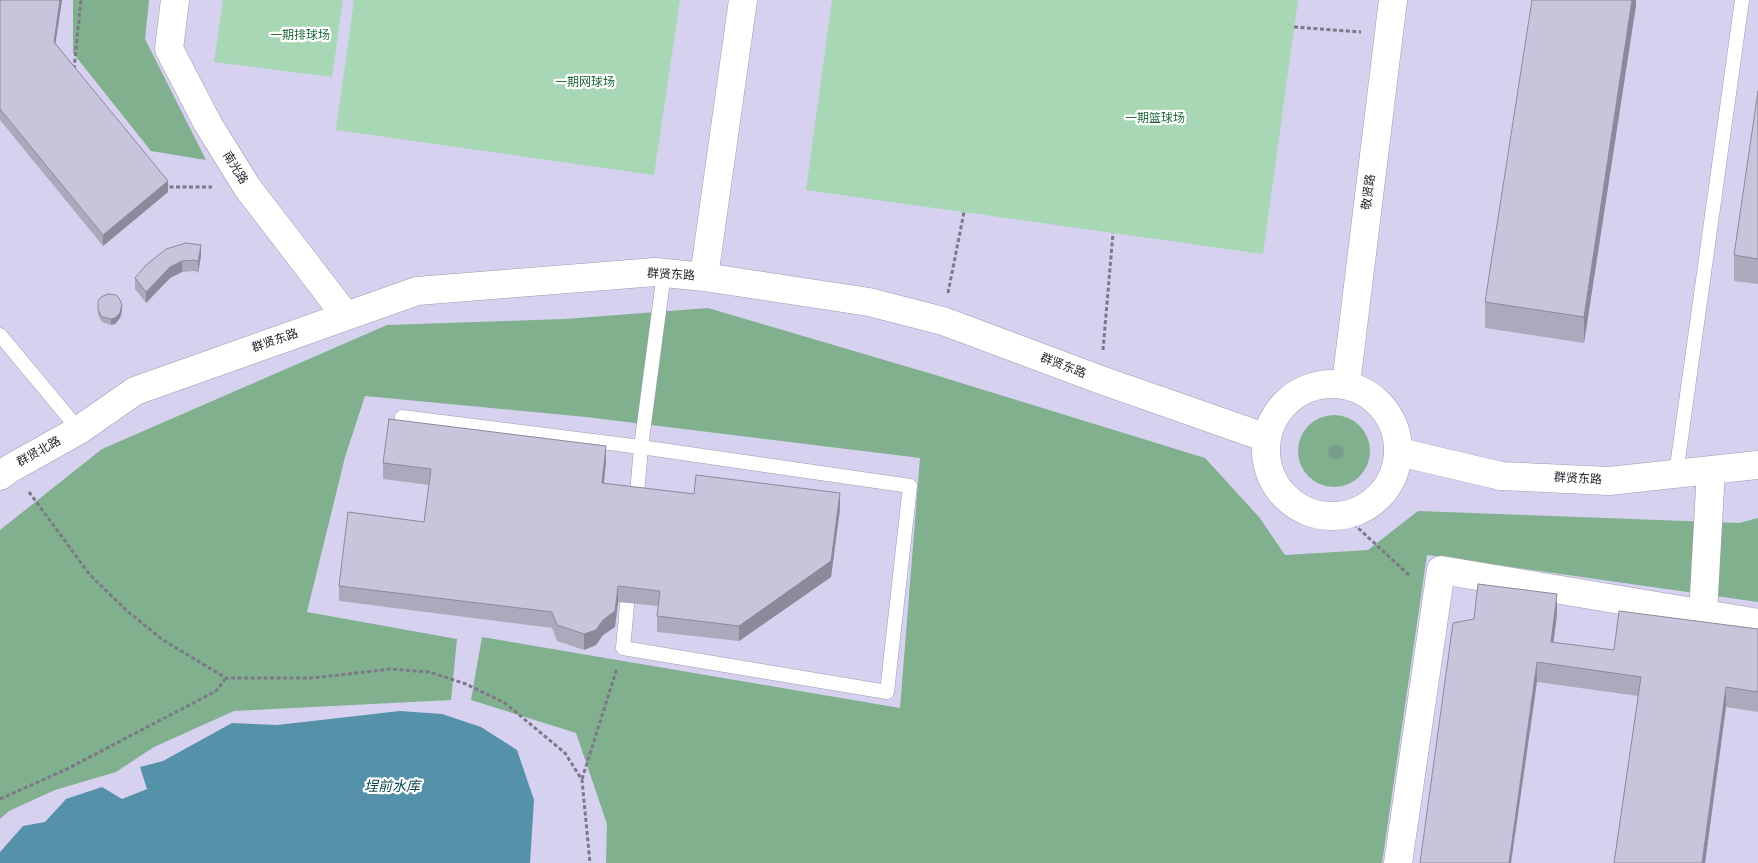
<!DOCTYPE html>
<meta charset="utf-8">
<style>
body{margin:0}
canvas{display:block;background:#e5e0f9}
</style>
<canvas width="1758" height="863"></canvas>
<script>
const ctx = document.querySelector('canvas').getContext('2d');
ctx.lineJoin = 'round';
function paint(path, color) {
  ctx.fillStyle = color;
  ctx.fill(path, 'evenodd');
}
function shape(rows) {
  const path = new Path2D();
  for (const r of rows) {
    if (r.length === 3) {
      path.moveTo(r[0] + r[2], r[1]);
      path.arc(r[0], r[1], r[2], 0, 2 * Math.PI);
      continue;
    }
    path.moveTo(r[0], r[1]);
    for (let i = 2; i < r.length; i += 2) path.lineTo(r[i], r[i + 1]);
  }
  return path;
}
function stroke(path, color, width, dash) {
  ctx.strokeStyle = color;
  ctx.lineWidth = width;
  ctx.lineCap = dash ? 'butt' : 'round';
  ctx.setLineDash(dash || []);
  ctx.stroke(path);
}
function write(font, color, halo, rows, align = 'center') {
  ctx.font = font + ' Arial,"Noto Sans SC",sans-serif';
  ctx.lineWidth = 4.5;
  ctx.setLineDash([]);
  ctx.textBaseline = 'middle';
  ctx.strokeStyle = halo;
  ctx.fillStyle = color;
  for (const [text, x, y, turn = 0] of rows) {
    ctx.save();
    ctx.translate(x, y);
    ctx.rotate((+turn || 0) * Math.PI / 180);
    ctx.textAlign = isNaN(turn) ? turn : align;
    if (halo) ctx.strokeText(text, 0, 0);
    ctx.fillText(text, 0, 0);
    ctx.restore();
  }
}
const built = shape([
 [0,0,1758,0,1758,863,0,863]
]);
const green = shape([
 [223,0,343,0,332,77,214,62],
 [354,0,680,0,654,175,336,130],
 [832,0,1298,0,1263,254,806,190]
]);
const forest = shape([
 [73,0,149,0,145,39,206,160,151,151,73,53],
 [708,308,932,374,1205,458,1259,517,1285,555,1368,550,1418,511,1739,523,1758,518,1758,602,1427,555,1382,863,606,863,607,824,576,733,471,700,482,637,900,708,920,458,586,417,365,396,345,457,307,612,457,639,451,700,234,711,154,747,116,772,55,790,9,811,0,819,0,530,102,449,387,325,565,319],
 [1334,451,36]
]);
const water = shape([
 [400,711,442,714,481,727,517,750,534,800,530,863,0,863,0,852,23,826,45,822,66,799,102,787,122,799,147,789,140,767,163,761,232,723,277,725]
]);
const path = shape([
 [1294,27,1361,32],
 [74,69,81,0],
 [165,183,168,187,212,187],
 [948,293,964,212],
 [1103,350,1113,233],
 [29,492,90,575,127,611,163,640,226,678,312,678,391,669,429,672,466,684,505,703,565,753,582,780,590,863],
 [1344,515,1410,576],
 [582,779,617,668],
 [0,799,67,769,216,691,226,678]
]);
const service = shape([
 [0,335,79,430],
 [402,417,641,447,636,505],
 [1676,474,1742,0],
 [629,584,623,648,887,692,910,486,641,447,664,273]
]);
const minor = shape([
 [175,0,169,49,208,124,247,187,346,316],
 [704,277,743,0],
 [1332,450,66],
 [1346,384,1393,0],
 [1399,452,1501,476,1609,481,1758,465],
 [0,476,11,468,79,430,135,391,417,291,655,272,704,277,869,302,943,321,1101,380,1267,438],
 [1703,613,1711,470],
 [1398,863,1441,570,1758,623]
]);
const trees = [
 [1336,452]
];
const wall = shape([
 [0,0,62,0,55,44,168,192,103,246,0,120],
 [1636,0,1636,5,1584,343,1485,328,1485,302],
 [1758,91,1758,284,1734,281,1734,255],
 [201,256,198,273,195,271,182,272,170,278,146,303,135,289,135,278,146,265],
 [98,301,122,311,120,318,115,324,111,325,102,322,98,315],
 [606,462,604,483,694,494,840,509,831,577,739,641,657,632,657,616,658,606,618,602,615,627,603,635,596,645,584,650,557,641,552,628,339,601,339,586,424,522,429,485,383,479,383,463],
 [1557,614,1553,643,1614,650,1758,629,1758,712,1726,707,1705,863,1614,863,1638,696,1537,682,1474,619]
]);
const shadedWall = shape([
 [60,0,62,0,54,53,54,42],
 [1632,0,1636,0,1636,5,1584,343,1584,317],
 [168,181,168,192,103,246,103,235],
 [201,245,201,256,198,273,198,262],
 [182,261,182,272,170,278,146,303,146,292,170,267],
 [122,305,122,311,120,318,115,324,111,325,111,319],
 [606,446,606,462,602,499,602,483],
 [840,493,840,509,831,577,739,641,739,626],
 [618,586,618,602,615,627,603,635,596,645,584,650,584,634],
 [1557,594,1557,614,1551,662,1551,642],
 [1537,662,1537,682,1511,863,1509,863],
 [1726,687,1726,707,1705,863,1702,863]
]);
const building = shape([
 [0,0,60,0,54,42,168,181,103,235,0,109,0,0],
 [1532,0,1632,0,1584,317,1485,302,1532,0],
 [1758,91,1758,259,1734,255,1758,91],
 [186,243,201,245,198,262,195,260,182,261,170,267,146,292,135,278,146,265,166,249,186,243],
 [108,294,116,295,119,298,122,305,120,313,115,318,111,319,102,317,98,310,98,301,101,297,108,294],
 [389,419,606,446,602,483,694,494,696,475,840,493,831,561,739,626,657,616,660,591,618,586,615,611,603,620,596,630,584,634,557,625,552,612,339,586,348,512,424,522,431,469,383,463,389,419],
 [1478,584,1557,594,1551,642,1614,650,1619,611,1758,629,1758,692,1726,687,1702,863,1614,863,1641,677,1537,662,1509,863,1420,863,1453,623,1474,619,1478,584]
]);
const parkNames = [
 ["一期排球场",300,36],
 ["一期网球场",585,83],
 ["一期篮球场",1155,119]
];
const streetNames = [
 ["南光路",235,168,58],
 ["敬贤路",1369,192,-83],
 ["群贤东路",671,275,3],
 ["群贤东路",275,341,-19],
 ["群贤东路",1063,366,21],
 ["群贤北路",39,452,-29],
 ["群贤东路",1578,479,3]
];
const waterNames = [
 ["埕前水库",392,787]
];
paint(built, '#d7d1f0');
paint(green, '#a7d7b4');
paint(forest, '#80b08d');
paint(water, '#5591a9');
stroke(service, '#9f9ab1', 15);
stroke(minor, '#9f9ab1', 29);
stroke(path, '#7c7989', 3, [4, 2.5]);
stroke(service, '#fff', 14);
stroke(minor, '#fff', 28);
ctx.fillStyle = '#789e90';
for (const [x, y] of trees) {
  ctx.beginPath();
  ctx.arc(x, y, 8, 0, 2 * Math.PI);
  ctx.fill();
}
paint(wall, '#aca9bd');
paint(shadedWall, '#8c899a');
paint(building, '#c8c4dc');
stroke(building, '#8c899a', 1);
write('12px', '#1f683b', '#fff', parkNames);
write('12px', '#1f1e26', '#fff', streetNames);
write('italic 14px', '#104456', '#fff', waterNames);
</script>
